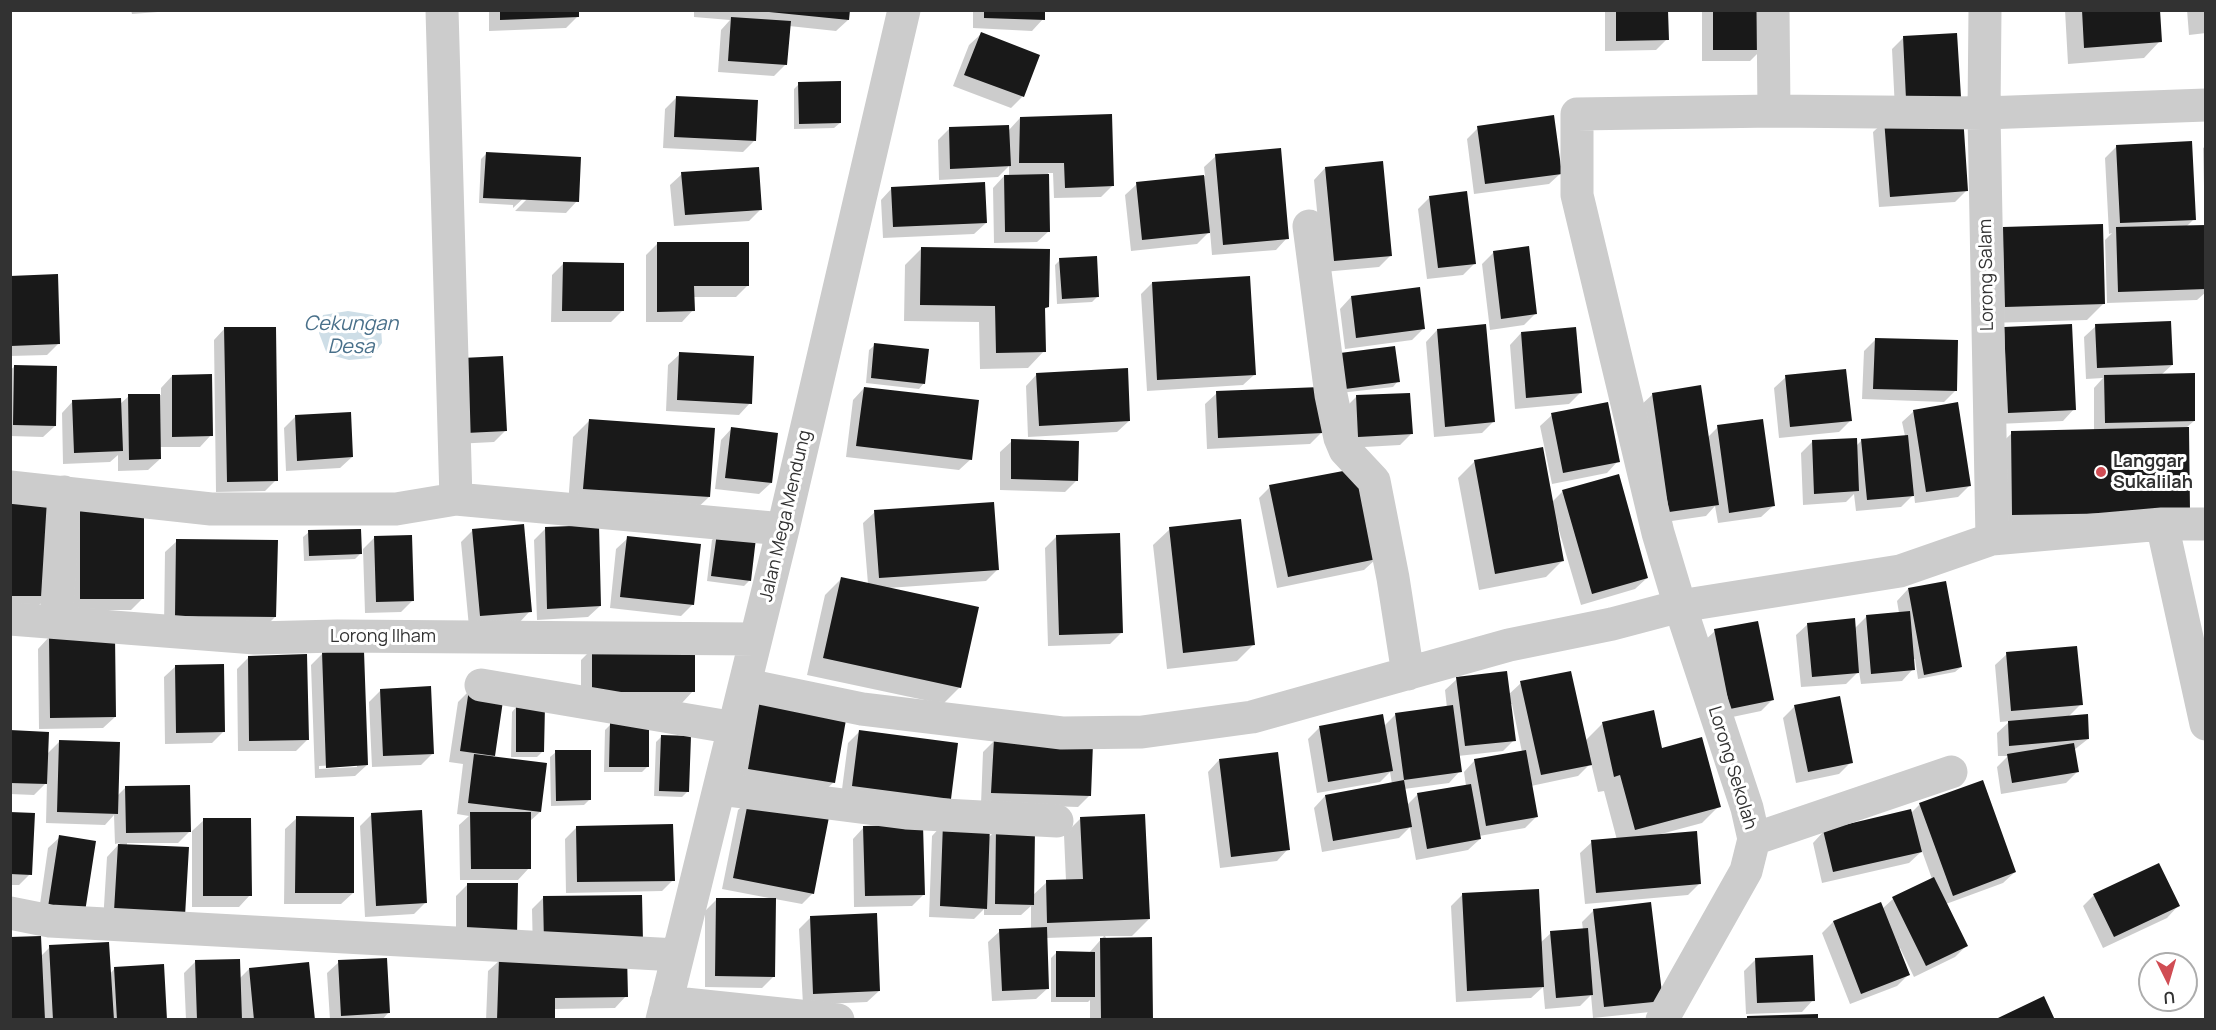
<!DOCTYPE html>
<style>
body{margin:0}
#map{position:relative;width:2216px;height:1030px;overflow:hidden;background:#fff;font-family:Manrope,sans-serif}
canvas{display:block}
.frame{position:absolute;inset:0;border:12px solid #323232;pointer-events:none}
.north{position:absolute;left:2138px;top:952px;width:60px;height:60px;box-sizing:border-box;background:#fff;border:2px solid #adadad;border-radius:50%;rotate:175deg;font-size:16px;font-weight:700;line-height:24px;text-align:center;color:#323232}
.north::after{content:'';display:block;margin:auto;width:21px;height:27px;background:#d04d54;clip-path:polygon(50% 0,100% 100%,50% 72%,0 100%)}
</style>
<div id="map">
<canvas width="2216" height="1030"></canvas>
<div class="frame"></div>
<div class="north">U</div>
</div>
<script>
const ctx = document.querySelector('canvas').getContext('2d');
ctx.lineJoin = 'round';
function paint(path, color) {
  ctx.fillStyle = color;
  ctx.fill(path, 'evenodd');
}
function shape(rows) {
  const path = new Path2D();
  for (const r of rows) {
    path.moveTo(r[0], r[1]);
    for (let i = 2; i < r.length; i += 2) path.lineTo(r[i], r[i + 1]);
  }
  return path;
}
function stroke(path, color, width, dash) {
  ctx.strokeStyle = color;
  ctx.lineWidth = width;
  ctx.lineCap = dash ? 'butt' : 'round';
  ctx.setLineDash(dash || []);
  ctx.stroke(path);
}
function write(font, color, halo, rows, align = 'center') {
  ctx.font = font + ' Manrope,sans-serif';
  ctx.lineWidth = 6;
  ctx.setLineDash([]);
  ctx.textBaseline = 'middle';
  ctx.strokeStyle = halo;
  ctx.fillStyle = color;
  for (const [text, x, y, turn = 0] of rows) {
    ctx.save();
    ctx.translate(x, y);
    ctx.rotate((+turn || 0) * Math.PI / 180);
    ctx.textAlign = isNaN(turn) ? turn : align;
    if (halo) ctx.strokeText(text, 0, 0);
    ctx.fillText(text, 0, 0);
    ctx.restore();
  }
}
const water = shape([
 [348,311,373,315,381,327,382,343,371,358,349,360,327,354,319,333,323,315]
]);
const shadow = shape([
 [131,10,184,10,132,14],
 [489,10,577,10,577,17,566,28,489,31],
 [694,10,849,10,848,20,836,31,789,26,786,64,774,76,718,72,721,30,730,20,694,17],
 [973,10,1044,10,1043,19,1032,31,973,28],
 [1605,10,1667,10,1667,39,1656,50,1605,51],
 [1702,10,1761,10,1761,50,1750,61,1702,61],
 [2065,10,2158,10,2160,41,2144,58,2068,64],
 [2187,10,2206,10,2206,33,2189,35],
 [981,34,1038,56,1022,97,1011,108,953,86,969,45],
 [1956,35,1895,110,1892,49,1904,37],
 [799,84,840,123,834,128,794,129,794,89],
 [676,98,754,141,743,152,663,148,665,109],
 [1020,118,1113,185,1101,197,1054,198,1053,173,1048,173,1049,231,1037,242,994,243,993,188,1004,176,1009,176,1009,166,998,177,939,180,938,140,949,129,1008,131],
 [1885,121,1966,191,1955,202,1879,207,1873,132],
 [1478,128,1561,173,1549,184,1474,194,1467,139],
 [2117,146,2194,219,2186,227,2205,226,2203,148,2206,146,2206,292,2197,300,2107,303,2105,240,2112,233,2109,234,2105,158],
 [486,154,577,201,566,213,515,211,530,196,528,194,513,208,513,205,479,203,481,159],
 [1216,156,1287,238,1276,250,1212,255,1210,231,1197,244,1131,251,1125,195,1137,184,1205,176,1204,167],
 [1325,168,1391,255,1379,267,1323,272,1314,180],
 [682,174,761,209,749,221,674,226,670,185],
 [892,188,986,223,974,234,883,238,881,200],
 [1430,197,1474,264,1463,275,1427,279,1418,209],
 [2003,228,2104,303,2087,320,1989,323,1987,245],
 [657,244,748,285,736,297,693,297,693,310,682,322,646,322,646,255],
 [921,249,1047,307,1043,311,1044,351,1028,368,980,369,979,322,904,321,905,265],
 [1494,252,1535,314,1524,325,1490,330,1482,264],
 [1060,260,1098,296,1092,302,1057,304,1055,265],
 [563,264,623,310,611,322,551,322,552,275],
 [10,277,58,344,47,355,10,356],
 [1152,283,1255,374,1243,385,1147,391,1141,294],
 [1351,297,1424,328,1412,340,1345,349,1340,309],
 [2096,326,2172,365,2161,375,2194,421,2187,427,2189,511,1996,531,1995,449,2012,433,2094,431,2094,388,2103,378,2086,379,2084,337],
 [225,328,276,480,265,491,216,492,214,340],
 [2005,328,2074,409,2063,421,1998,424],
 [1437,330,1493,422,1482,433,1434,437,1426,342],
 [1521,333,1580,393,1569,404,1515,409,1510,345],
 [1875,340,1956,390,1944,402,1862,399,1864,351],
 [875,345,924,383,919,389,866,383,869,350],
 [1394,348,1398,381,1393,387,1340,393],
 [680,354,750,403,739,415,666,411,668,365],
 [14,367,55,426,43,437,10,436,10,370],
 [451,371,506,430,494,442,455,444],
 [1037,374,1129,421,1117,432,1028,437,1026,386],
 [172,376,211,435,200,447,160,447,160,459,148,470,118,471,118,455,110,462,63,464,62,413,73,401,120,404,129,396,161,395,161,388],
 [1786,377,1850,421,1839,432,1779,438,1774,388],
 [864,388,971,459,959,470,846,457,853,400],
 [1217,393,1321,433,1310,444,1207,449,1205,404],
 [1653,394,1707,438,1718,427,1773,506,1761,517,1718,523,1715,506,1706,516,1658,523,1641,405],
 [1356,397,1411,434,1400,445,1347,448,1345,408],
 [1914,411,1970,485,1958,497,1915,503,1914,494,1901,507,1856,511,1854,494,1846,502,1803,505,1801,453,1812,442,1856,446,1862,440,1905,436,1902,422],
 [1552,415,1618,461,1607,473,1552,484,1540,426],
 [295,417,352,457,340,468,286,471,284,428],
 [589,421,709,497,692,513,568,505,573,437],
 [732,428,771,483,759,494,715,489,721,440],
 [2206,431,2206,480,2204,480],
 [1012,441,1076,481,1065,492,1000,490,1000,452],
 [1475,461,1551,503,1563,491,1647,578,1635,589,1581,605,1558,527,1556,528,1562,561,1546,577,1479,590,1458,478],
 [1270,487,1376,559,1364,570,1277,588,1259,498],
 [10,500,49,596,37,607,10,607],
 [81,509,142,599,131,610,69,610,70,521],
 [875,512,998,569,986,581,888,588,960,687,943,704,807,675,825,595,841,579,868,584,863,523],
 [545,529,600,606,588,617,537,620,534,540],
 [1170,529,1254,644,1237,661,1167,669,1153,545],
 [473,530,530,611,519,623,469,627,461,542],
 [309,532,360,554,355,559,304,561,303,537],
 [717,535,749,581,744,586,707,581,712,540],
 [375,537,413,600,401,612,365,613,363,549],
 [1056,537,1122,632,1110,644,1048,646,1045,548],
 [628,538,693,604,681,616,610,608,616,549],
 [177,541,275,617,264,628,164,626,165,552],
 [1908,589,1961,667,1955,672,1918,679,1915,659,1912,659,1913,669,1902,681,1861,684,1859,671,1846,684,1801,687,1796,635,1808,624,1854,629,1867,616,1899,613,1897,601],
 [1715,631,1772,700,1761,711,1718,720,1703,642],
 [49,637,115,717,103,728,39,729,38,649],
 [592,649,693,691,682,703,581,703,581,660],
 [322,654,367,765,355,776,315,778,311,665],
 [357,764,357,767,319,769,319,766],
 [2007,654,2081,704,2068,717,2088,739,2074,750,2078,771,2066,783,2001,794,1997,767,2008,756,1998,756,1997,733,2010,721,2000,722,1995,665],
 [248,658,308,739,296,751,238,751,237,669],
 [176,666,223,732,212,743,165,744,164,677],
 [1457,679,1508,695,1521,683,1585,741,1603,723,1661,750,1719,806,1702,823,1661,834,1700,883,1688,895,1585,904,1580,853,1592,842,1617,840,1604,791,1598,792,1591,763,1578,776,1531,786,1537,816,1525,828,1479,836,1480,839,1468,850,1416,860,1410,827,1399,838,1322,852,1314,808,1325,796,1392,784,1390,772,1380,782,1317,793,1308,739,1319,728,1384,726,1396,714,1447,708,1445,690],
 [1509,704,1512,704,1522,752,1475,760,1464,772,1466,786,1418,794,1407,805,1404,789,1449,783,1460,771,1458,756,1503,751,1514,740],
 [381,690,433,753,421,765,372,767,369,702],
 [470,690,502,695,493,758,540,812,529,822,529,868,518,880,460,880,459,825,469,816,457,814,463,764,449,762,458,702],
 [760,701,834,782,822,793,737,780,749,713],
 [517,706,543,751,537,757,511,757,512,712],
 [1795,706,1851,762,1839,774,1796,783,1783,718],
 [610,725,647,767,642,772,604,772,605,730],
 [10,732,46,755,60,741,117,796,126,787,190,831,178,843,127,843,127,846,187,849,103,922,107,857,120,843,115,844,114,815,105,825,46,823,47,782,34,795,10,794],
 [859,732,949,798,938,810,841,797,848,743],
 [662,736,688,791,682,797,654,796,656,742],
 [994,741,1090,795,1078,807,981,804,983,752],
 [556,752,589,800,584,805,551,806,550,757],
 [1219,760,1288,849,1277,861,1220,868,1208,772],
 [750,799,813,893,802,904,775,899,774,976,762,988,705,987,705,911,716,900,769,898,722,889,738,810],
 [1920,804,2015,872,2003,883,1946,904,1966,946,1955,957,1914,977,1900,948,1898,949,1908,975,1897,986,1850,1004,1822,933,1833,922,1882,909,1893,899,1932,879,1922,851,1909,863,1822,883,1813,843,1824,831,1911,813],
 [10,814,30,874,19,885,10,885],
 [372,814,426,902,414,914,365,917,360,826],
 [297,818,353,893,341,904,284,904,285,829],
 [1080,819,1149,919,1132,936,1105,936,1151,1020,1090,1020,1090,1000,1088,1002,1051,1002,1051,958,1057,952,1089,953,1104,936,1046,938,1048,988,1036,999,992,1001,988,942,1000,931,1031,929,1031,906,1021,915,984,915,984,909,974,919,929,917,932,836,943,824,988,838,997,829,1032,896,1047,882,1066,881,1064,835],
 [204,820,250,895,239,907,192,907,192,831],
 [864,827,924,894,912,906,854,907,853,839],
 [576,828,673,880,662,891,566,893,565,839],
 [60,837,84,911,38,918,48,848],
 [468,884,516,936,456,947,456,896],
 [1463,894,1540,943,1551,933,1583,930,1582,922,1594,910,1661,1000,1650,1012,1593,1018,1591,995,1580,1006,1545,1009,1543,987,1531,998,1456,1002,1451,906],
 [2094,895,2178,906,2167,918,2103,948,2083,906],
 [641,896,533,954,532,909,544,897],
 [811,917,879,991,867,1002,803,1005,799,929],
 [50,947,110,974,115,968,165,1020,10,1020,41,956],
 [1756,959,1813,1000,1802,1012,1746,1014,1744,971],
 [500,960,626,996,615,1008,553,1009,553,1020,486,1020,488,971],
 [196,961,239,979,249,969,313,1020,186,1020,184,973],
 [339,962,388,1013,382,1020,330,1020,327,973]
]);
const building = shape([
 [500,10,579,10,579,17,500,20],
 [769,10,850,10,849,20,769,12],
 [984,10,1045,10,1045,20,984,18],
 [1616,10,1668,10,1669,40,1616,41],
 [1713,10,1763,10,1763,50,1713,50],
 [2082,10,2160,10,2162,42,2084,48],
 [731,17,791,21,787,65,728,61],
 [981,32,1040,55,1024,97,964,75],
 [1957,33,1961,97,1906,99,1903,36],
 [841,81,841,123,799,124,798,82],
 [676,96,758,100,756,141,674,137],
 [1112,114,1114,186,1065,188,1064,163,1019,163,1020,117],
 [1554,115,1562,174,1485,184,1477,126],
 [1963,115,1968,191,1890,197,1884,119],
 [1009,125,1011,166,950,169,949,127],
 [2192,141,2196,220,2120,223,2116,145],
 [1281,148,1289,239,1223,245,1215,154],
 [486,152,581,157,579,202,483,198],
 [1383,161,1392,256,1334,261,1325,167],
 [759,167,762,210,685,215,681,172],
 [1049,174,1050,232,1005,232,1004,175],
 [1204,175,1210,233,1142,240,1136,182],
 [985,182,987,223,893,227,891,187],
 [1467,191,1476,264,1438,268,1429,196],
 [2103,224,2105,304,2005,307,2003,227],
 [2206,225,2206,289,2118,292,2116,227],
 [657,242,749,242,749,286,694,286,695,311,657,312],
 [1529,246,1537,314,1501,319,1493,251],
 [921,247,1050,249,1049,307,1045,308,1046,352,996,353,995,306,920,305],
 [1097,256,1099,297,1062,299,1059,258],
 [563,262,624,263,624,311,562,311],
 [58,274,60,344,11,346,10,276],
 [1250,276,1256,375,1157,380,1152,282],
 [1420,287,1425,329,1356,338,1351,296],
 [2171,321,2173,365,2097,368,2095,324],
 [1486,324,1495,422,1445,427,1437,329],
 [2072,324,2076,410,2008,413,2004,327],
 [224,327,276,327,278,481,227,482],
 [1576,327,1582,393,1526,398,1521,332],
 [1875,338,1958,340,1957,391,1873,389],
 [874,343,929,349,925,384,871,378],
 [1395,346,1400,382,1345,389,1340,353],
 [679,352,754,356,752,404,677,400],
 [503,356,507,431,466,433,462,358],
 [14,365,57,366,56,426,13,425],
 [1128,368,1130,421,1039,426,1036,373],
 [1846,369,1852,421,1790,427,1785,375],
 [2195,373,2195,421,2105,423,2104,375],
 [212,374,213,436,172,437,172,375],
 [1701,385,1719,505,1669,512,1652,393],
 [864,387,979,400,972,460,856,446],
 [1321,387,1323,433,1218,438,1216,391],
 [1410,393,1413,434,1358,437,1356,395],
 [128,394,160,394,161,459,129,460],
 [121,398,123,451,74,453,72,400],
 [1608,402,1620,462,1563,473,1551,413],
 [1958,402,1971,486,1926,492,1913,410],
 [351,412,353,457,297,461,295,415],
 [589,419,715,428,710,497,583,489],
 [1763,419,1775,506,1729,513,1717,425],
 [731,427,778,433,772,483,725,478],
 [2189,427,2190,512,2012,515,2011,431],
 [1908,435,1914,496,1867,500,1861,439],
 [1857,438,1859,491,1814,494,1812,440],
 [1011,439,1079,441,1078,481,1011,479],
 [1543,447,1564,561,1495,574,1474,460],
 [1359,468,1377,559,1288,577,1269,485],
 [1619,474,1648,578,1592,594,1562,490],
 [10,499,51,499,50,596,10,596],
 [994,502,999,570,879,578,874,510],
 [80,508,144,508,144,599,80,599],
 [1241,519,1255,645,1183,653,1169,527],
 [524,524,532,612,480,616,472,529],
 [599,525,601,606,547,609,545,527],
 [361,529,362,554,309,556,308,530],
 [717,533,756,538,751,581,711,576],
 [1120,533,1123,633,1059,635,1056,535],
 [412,535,414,601,376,602,374,536],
 [627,536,701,544,694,605,620,597],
 [176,539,278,540,276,617,175,616],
 [841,577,979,607,961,688,823,658],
 [1946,581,1962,667,1924,675,1908,588],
 [1910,611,1915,670,1871,674,1866,615],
 [1855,618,1859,673,1812,677,1807,623],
 [1758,621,1774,700,1730,709,1714,629],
 [115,635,116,717,50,718,49,636],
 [695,646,695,692,592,692,592,647],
 [2077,646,2083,705,2011,711,2006,652],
 [364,651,368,765,326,768,322,652],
 [307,654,309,740,249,741,248,656],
 [224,664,225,732,176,733,175,665],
 [1507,671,1516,741,1465,746,1456,677],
 [1571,671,1592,765,1541,775,1520,681],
 [431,686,434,754,383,756,380,689],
 [469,689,504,694,495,756,460,751],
 [1840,696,1853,763,1808,772,1794,705],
 [760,700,847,714,835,783,748,769],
 [516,705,545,705,544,752,516,752],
 [1453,705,1462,772,1404,780,1395,713],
 [1654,710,1662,748,1702,737,1721,807,1635,830,1620,775,1614,777,1602,722],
 [1383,714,1393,771,1328,782,1319,726],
 [2088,714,2089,739,2009,746,2008,721],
 [610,723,649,723,649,767,609,767],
 [10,730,49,732,47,784,10,783],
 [859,730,958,743,951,799,852,786],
 [661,735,691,736,689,792,659,791],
 [994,739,1093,743,1091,796,991,793],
 [59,740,120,742,118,814,57,812],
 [2074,743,2079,772,2012,783,2007,754],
 [555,750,591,750,591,800,556,801],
 [1526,750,1538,817,1486,826,1474,759],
 [1278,752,1290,850,1231,857,1219,759],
 [474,754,547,763,541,812,468,803],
 [1404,780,1412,827,1333,841,1325,795],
 [1983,780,2016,872,1953,896,1919,803],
 [1471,784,1481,839,1427,849,1417,793],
 [190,785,191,832,126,833,125,786],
 [749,797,830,812,814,894,733,878],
 [1911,809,1922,852,1833,872,1823,830],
 [422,810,427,903,376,906,371,813],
 [10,812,35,813,32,875,10,874],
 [470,812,531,812,531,869,471,869],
 [1145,814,1150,919,1047,923,1046,880,1083,879,1080,817],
 [296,816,354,817,354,893,295,893],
 [203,818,251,818,252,896,203,896],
 [943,823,990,824,987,909,940,906],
 [673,824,675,881,577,882,576,826],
 [923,825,925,895,865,896,863,826],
 [996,828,1035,828,1034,905,995,904],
 [1697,831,1701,884,1596,893,1591,840],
 [59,835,96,841,85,912,48,907],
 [118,844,189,847,185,916,114,911],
 [2159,863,2180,906,2114,937,2093,894],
 [1934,877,1968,946,1926,966,1892,897],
 [467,883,518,883,517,936,467,936],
 [1539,889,1544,987,1467,991,1462,893],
 [642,895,643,942,544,943,543,896],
 [716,898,776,898,775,977,715,976],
 [1651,902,1663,1001,1604,1007,1593,909],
 [1881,902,1910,975,1861,994,1833,921],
 [877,913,880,991,813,994,810,916],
 [1047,927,1049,989,1002,991,999,929],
 [1588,928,1593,995,1556,998,1550,931],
 [41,936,45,1020,10,1020,10,937],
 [1152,937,1153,1020,1101,1020,1100,938],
 [109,942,114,1020,53,1020,49,945],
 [1056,951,1095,952,1095,997,1056,997],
 [627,955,628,997,555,998,555,1020,497,1020,499,958],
 [1813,955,1815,1001,1757,1003,1755,958],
 [387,958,390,1013,341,1016,338,960],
 [240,959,242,1020,197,1020,195,960],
 [309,962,315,1020,254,1020,249,968],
 [164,964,167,1020,117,1020,114,967],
 [2044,996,2055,1020,1999,1020,1998,1018],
 [1818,1014,1818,1020,1747,1020,1747,1016]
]);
const minor = shape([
 [442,10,456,499],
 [1773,10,1774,111],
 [1985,10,1984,113,1992,539],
 [1309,226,1331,395,1340,438,1345,450,1374,481,1393,578,1408,674],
 [10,487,211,509,396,509,456,499,783,529],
 [2162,524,2206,724],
 [10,619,255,638,337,636,756,639],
 [56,622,64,492],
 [481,685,735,728],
 [746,685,862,709,1062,733,1142,732,1252,717,1509,645,1612,624,1680,606,1900,571,1992,539,2162,524,2206,524],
 [719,789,906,813,1057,821],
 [1754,839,1951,772],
 [10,913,50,921,677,955],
 [666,1002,838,1020],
 [662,1020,783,529,904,10],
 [1662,1020,1746,871,1754,839,1747,808,1680,606,1658,533,1577,195,1577,114,1774,111,1984,113,2206,105]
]);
const markers = [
 [2101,472,6,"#d04d54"]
];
const streetNames = [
 ["Lorong Salam",1987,275,-91],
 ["Jalan Mega Mendung",786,516,-77],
 ["Lorong Ilham",383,637],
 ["Lorong Sekolah",1732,768,73]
];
const poiNames = [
 ["Langgar",2113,462],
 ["Sukalilah",2113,483]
];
const waterNames = [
 ["Cekungan",351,324],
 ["Desa",351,347]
];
paint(water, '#cedee7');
paint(shadow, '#0003');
paint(building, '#191919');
stroke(minor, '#ccc', 33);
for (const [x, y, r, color] of markers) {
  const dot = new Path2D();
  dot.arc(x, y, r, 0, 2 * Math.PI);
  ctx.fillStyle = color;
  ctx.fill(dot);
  stroke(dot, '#fff', 2);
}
write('18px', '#323232', '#fff', streetNames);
write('bold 18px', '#323232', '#fff', poiNames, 'left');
write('italic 20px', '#49708a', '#fff', waterNames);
</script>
